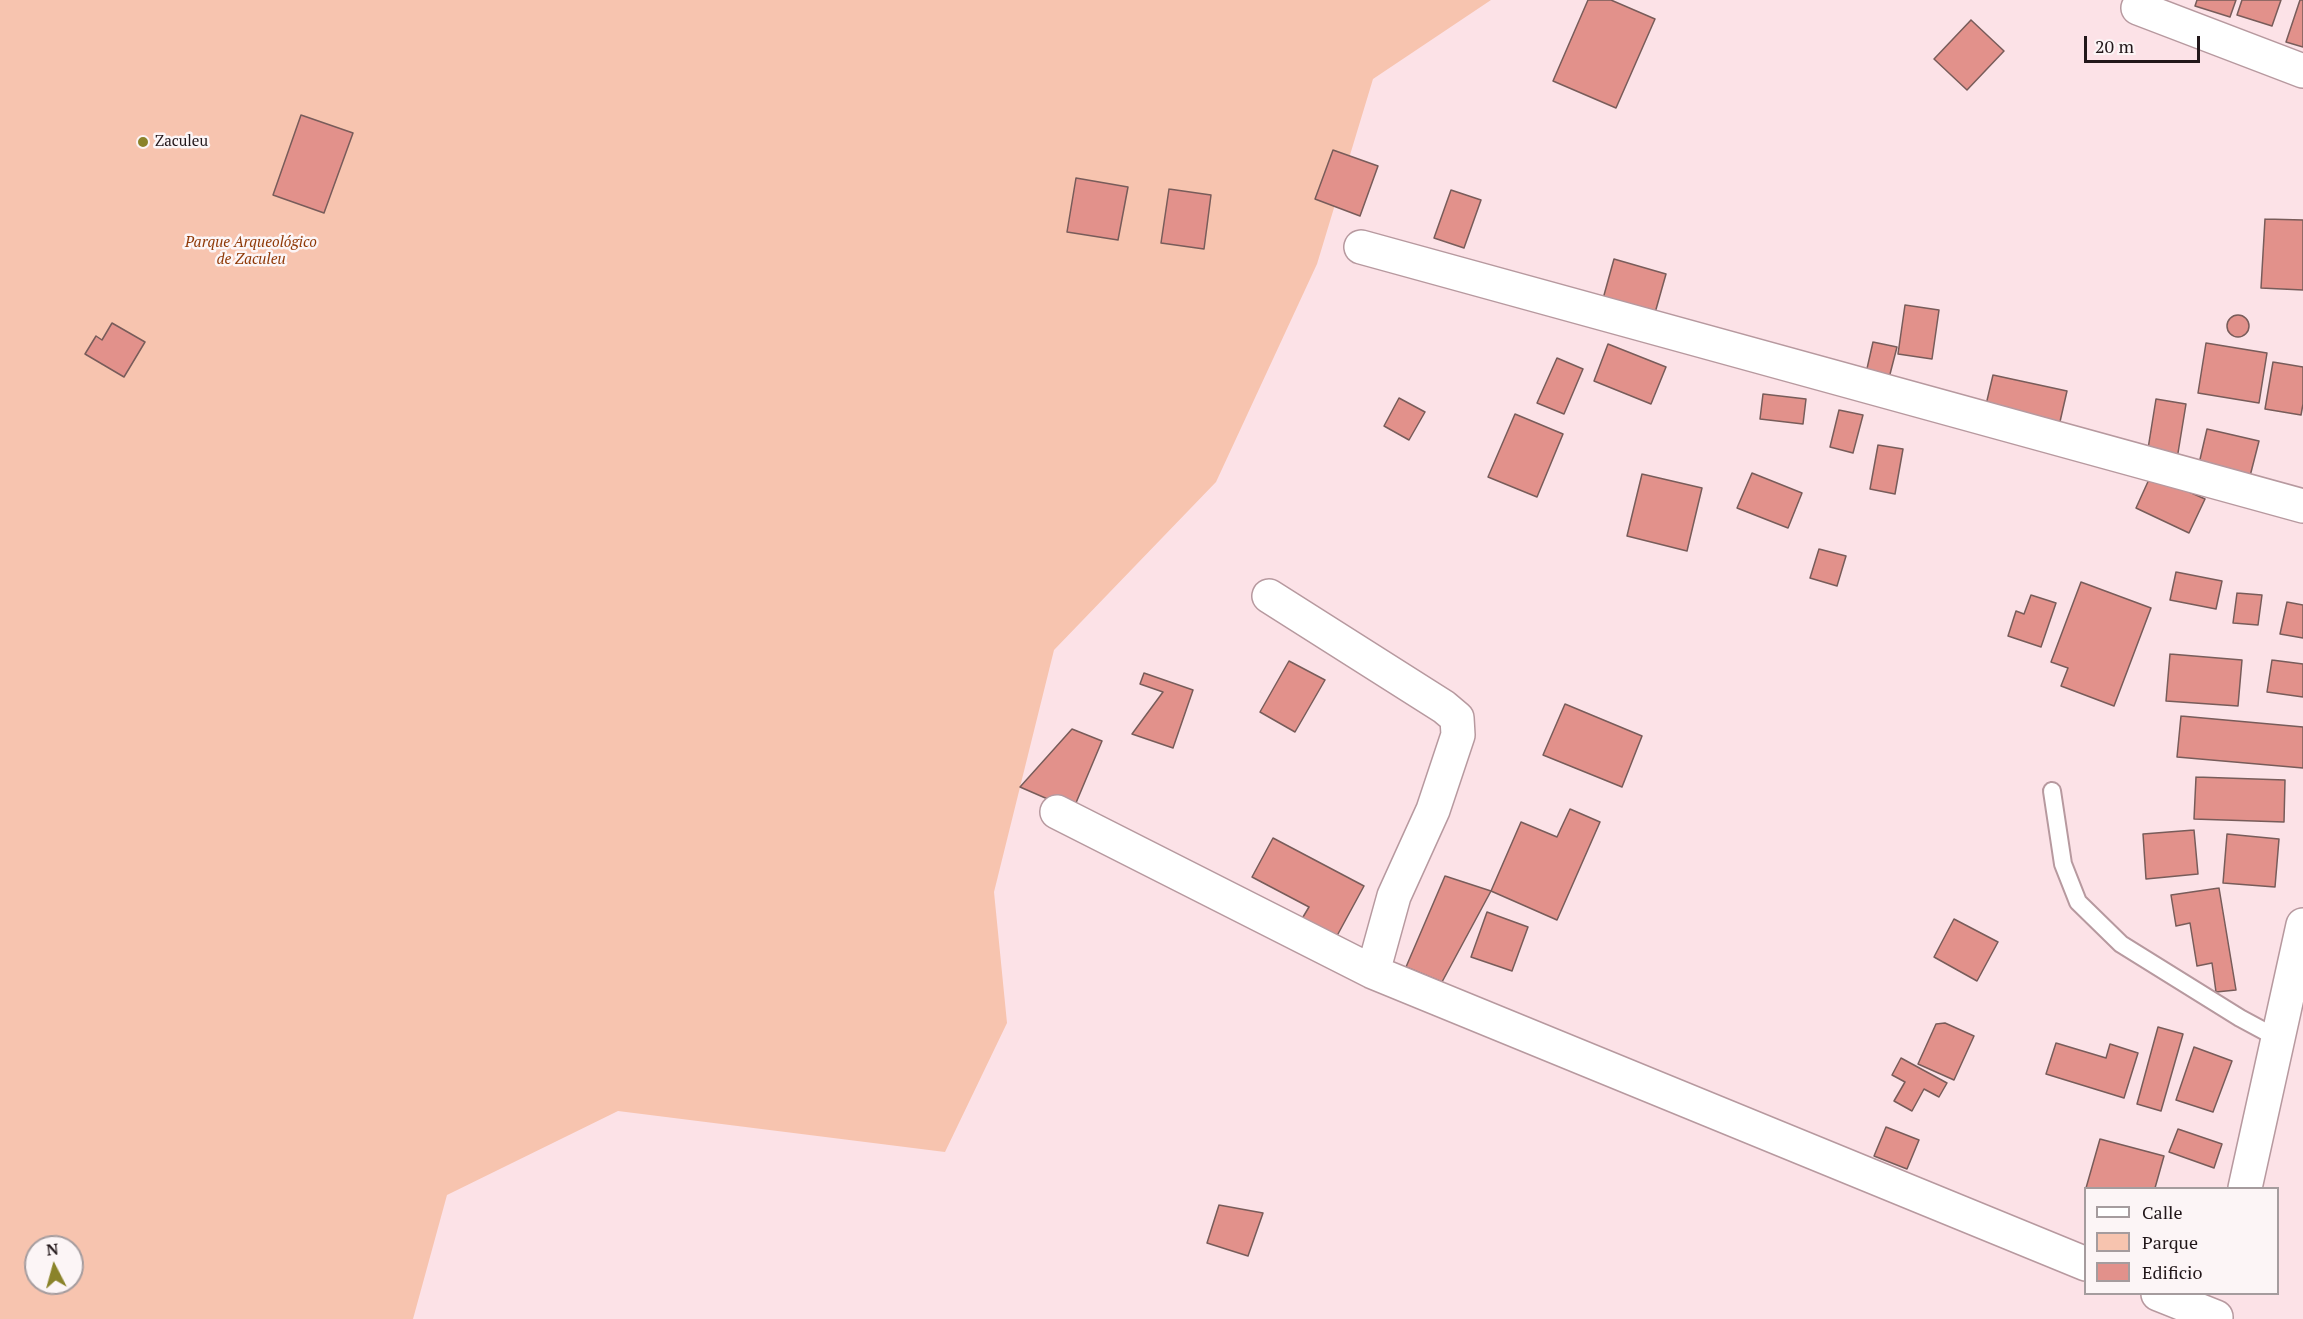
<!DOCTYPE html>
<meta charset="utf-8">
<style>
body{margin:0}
#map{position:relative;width:2303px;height:1319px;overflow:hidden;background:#fce2e7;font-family:"PT Serif",serif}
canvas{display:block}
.legend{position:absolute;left:2084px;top:1187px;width:195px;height:108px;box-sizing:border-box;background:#fcf5f6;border:2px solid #a59c9e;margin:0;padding:8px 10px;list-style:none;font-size:18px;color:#22171a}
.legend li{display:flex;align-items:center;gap:12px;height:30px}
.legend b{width:30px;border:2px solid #a59c9e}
.north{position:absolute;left:24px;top:1235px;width:60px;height:60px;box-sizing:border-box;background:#fcf5f6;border:2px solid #a59c9e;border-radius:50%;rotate:354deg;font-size:16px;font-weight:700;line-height:24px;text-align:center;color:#22171a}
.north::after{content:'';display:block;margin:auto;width:21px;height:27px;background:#8a832a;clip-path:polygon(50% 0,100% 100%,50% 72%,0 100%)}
.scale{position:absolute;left:2084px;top:36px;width:116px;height:27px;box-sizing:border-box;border:3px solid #22171a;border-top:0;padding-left:8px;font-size:18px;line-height:21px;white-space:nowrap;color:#22171a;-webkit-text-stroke:4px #fcf5f6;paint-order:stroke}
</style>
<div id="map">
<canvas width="2303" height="1319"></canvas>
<ul class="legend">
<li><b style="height:8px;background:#fff"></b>Calle</li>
<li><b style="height:16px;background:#f7c4af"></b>Parque</li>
<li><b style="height:16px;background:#e2918b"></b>Edificio</li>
</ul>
<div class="north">N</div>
<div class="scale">20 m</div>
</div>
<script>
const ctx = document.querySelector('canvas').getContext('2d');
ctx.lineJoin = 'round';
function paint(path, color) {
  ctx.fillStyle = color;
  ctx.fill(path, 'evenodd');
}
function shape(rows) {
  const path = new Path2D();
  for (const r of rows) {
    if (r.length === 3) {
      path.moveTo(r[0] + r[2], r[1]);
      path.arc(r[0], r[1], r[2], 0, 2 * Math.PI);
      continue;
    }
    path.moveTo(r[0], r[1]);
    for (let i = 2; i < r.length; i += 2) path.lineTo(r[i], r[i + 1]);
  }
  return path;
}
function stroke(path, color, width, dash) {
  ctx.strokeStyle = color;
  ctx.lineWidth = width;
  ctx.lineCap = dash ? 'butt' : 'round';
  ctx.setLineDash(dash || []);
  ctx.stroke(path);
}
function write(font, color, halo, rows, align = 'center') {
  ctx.font = font + ' "PT Serif",serif';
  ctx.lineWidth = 5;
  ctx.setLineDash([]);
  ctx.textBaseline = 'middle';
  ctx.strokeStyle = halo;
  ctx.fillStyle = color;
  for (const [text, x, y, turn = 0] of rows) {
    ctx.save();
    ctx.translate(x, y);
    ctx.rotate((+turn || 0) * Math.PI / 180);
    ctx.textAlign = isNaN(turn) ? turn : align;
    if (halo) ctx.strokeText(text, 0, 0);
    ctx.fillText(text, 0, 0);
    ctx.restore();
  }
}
const green = shape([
 [0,0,1491,0,1373,79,1317,264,1216,482,1054,650,994,892,1007,1023,945,1152,618,1111,447,1195,413,1319,0,1319],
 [36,1247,72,1247,72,1283,36,1283]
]);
const building = shape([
 [1588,0,1611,0,1655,19,1616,108,1553,81,1588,0],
 [2197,0,2236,0,2230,17,2195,6,2197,0],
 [2242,0,2281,0,2272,26,2237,15,2242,0],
 [2300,0,2303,0,2303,47,2286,42,2300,0],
 [1971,20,2004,51,1967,90,1934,59,1971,20],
 [301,115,353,133,324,213,273,195,301,115],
 [1333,150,1378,166,1360,216,1315,199,1333,150],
 [1076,178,1128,187,1118,240,1067,232,1076,178],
 [1169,189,1211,195,1204,249,1161,243,1169,189],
 [1451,190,1481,200,1464,248,1434,238,1451,190],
 [2265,219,2303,220,2303,290,2261,288,2265,219],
 [1614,259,1666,274,1653,320,1601,306,1614,259],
 [1905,305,1939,310,1932,359,1898,354,1905,305],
 [2238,326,11],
 [112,323,145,342,124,377,85,354,96,336,102,340,112,323],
 [1873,342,1897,347,1889,378,1866,373,1873,342],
 [2206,343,2267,353,2259,403,2198,393,2206,343],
 [1608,344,1666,367,1651,404,1594,381,1608,344],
 [1557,358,1583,369,1564,414,1537,403,1557,358],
 [2273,362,2303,367,2303,404,2301,415,2265,409,2273,362],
 [1993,375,2067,391,2059,426,1985,409,1993,375],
 [1763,394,1806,399,1803,424,1760,419,1763,394],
 [1399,398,1425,412,1409,440,1384,426,1399,398],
 [2156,399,2186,404,2177,459,2147,455,2156,399],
 [1839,410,1863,415,1853,453,1830,447,1839,410],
 [1515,414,1563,434,1537,497,1488,477,1515,414],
 [2207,429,2259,441,2249,480,2198,468,2207,429],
 [1878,445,1903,449,1895,494,1870,489,1878,445],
 [1752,473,1802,493,1788,528,1737,508,1752,473],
 [1642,474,1702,488,1687,551,1627,536,1642,474],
 [2151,475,2205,499,2189,533,2136,508,2151,475],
 [1819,549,1846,556,1837,586,1810,578,1819,549],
 [2176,572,2222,581,2216,609,2170,600,2176,572],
 [2081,582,2151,608,2114,706,2061,686,2068,668,2051,662,2081,582],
 [2237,593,2262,595,2258,625,2233,623,2237,593],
 [2031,595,2056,603,2041,647,2008,636,2016,611,2024,614,2031,595],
 [2287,602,2303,605,2303,638,2280,634,2287,602],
 [2170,654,2242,660,2238,706,2166,701,2170,654],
 [2272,660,2303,664,2303,697,2267,692,2272,660],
 [1289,661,1325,680,1295,732,1260,712,1289,661],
 [1144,673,1193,690,1173,748,1132,734,1163,692,1140,684,1144,673],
 [1565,704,1642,736,1622,787,1543,755,1565,704],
 [2181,716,2303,727,2303,768,2177,757,2181,716],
 [1072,729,1102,741,1073,810,1020,787,1072,729],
 [2196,777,2285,780,2284,822,2194,819,2196,777],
 [1570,809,1600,822,1557,920,1491,891,1521,822,1557,837,1570,809],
 [2194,830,2198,874,2146,879,2143,834,2194,830],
 [2227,834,2279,839,2275,887,2223,883,2227,834],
 [1273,838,1364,886,1332,945,1297,927,1309,907,1252,877,1273,838],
 [1445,876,1491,891,1442,982,1406,967,1445,876],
 [2219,888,2236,990,2216,992,2212,963,2197,966,2190,923,2176,926,2171,895,2219,888],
 [1487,912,1528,927,1512,971,1471,957,1487,912],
 [1954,919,1998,942,1977,981,1934,957,1954,919],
 [1945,1023,1974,1036,1954,1080,1918,1064,1936,1024,1945,1023],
 [2158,1027,2183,1034,2161,1111,2137,1104,2158,1027],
 [2056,1043,2106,1058,2110,1044,2138,1053,2124,1098,2046,1074,2056,1043],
 [2194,1047,2232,1061,2213,1112,2176,1100,2194,1047],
 [1901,1058,1947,1083,1939,1097,1924,1089,1912,1111,1894,1101,1905,1082,1892,1075,1901,1058],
 [1886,1127,1919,1140,1907,1169,1874,1156,1886,1127],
 [2178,1129,2222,1144,2214,1168,2169,1152,2178,1129],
 [2100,1139,2164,1156,2155,1188,2086,1188,2100,1139],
 [1219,1205,1263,1213,1248,1256,1207,1243,1219,1205]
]);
const service = shape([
 [2052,791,2063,864,2078,902,2121,944,2240,1018,2279,1039]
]);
const minor = shape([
 [2138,8,2303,71],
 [1361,247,2303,506],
 [1269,596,1444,707,1457,718,1458,735,1433,810,1394,896,1373,972],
 [1057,812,1373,972,2086,1264],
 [2245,1188,2303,925],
 [2158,1294,2216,1317]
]);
const markers = [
 [143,142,6,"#8a832a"]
];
const poiNames = [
 ["Zaculeu",155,142]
];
const parkNames = [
 ["Parque Arqueológico",251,243],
 ["de Zaculeu",251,260]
];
paint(green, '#f7c4af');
paint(building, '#e2918b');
stroke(building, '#785c5a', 1.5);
stroke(service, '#b7999f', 20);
stroke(minor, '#b7999f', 36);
stroke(service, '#fff', 16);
stroke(minor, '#fff', 33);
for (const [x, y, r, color] of markers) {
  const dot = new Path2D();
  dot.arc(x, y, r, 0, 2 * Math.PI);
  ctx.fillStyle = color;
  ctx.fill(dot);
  stroke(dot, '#fcf5f6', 2);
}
write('15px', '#22171a', '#fcf5f6', poiNames, 'left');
write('italic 15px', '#8f3907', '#fcf5f6', parkNames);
</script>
